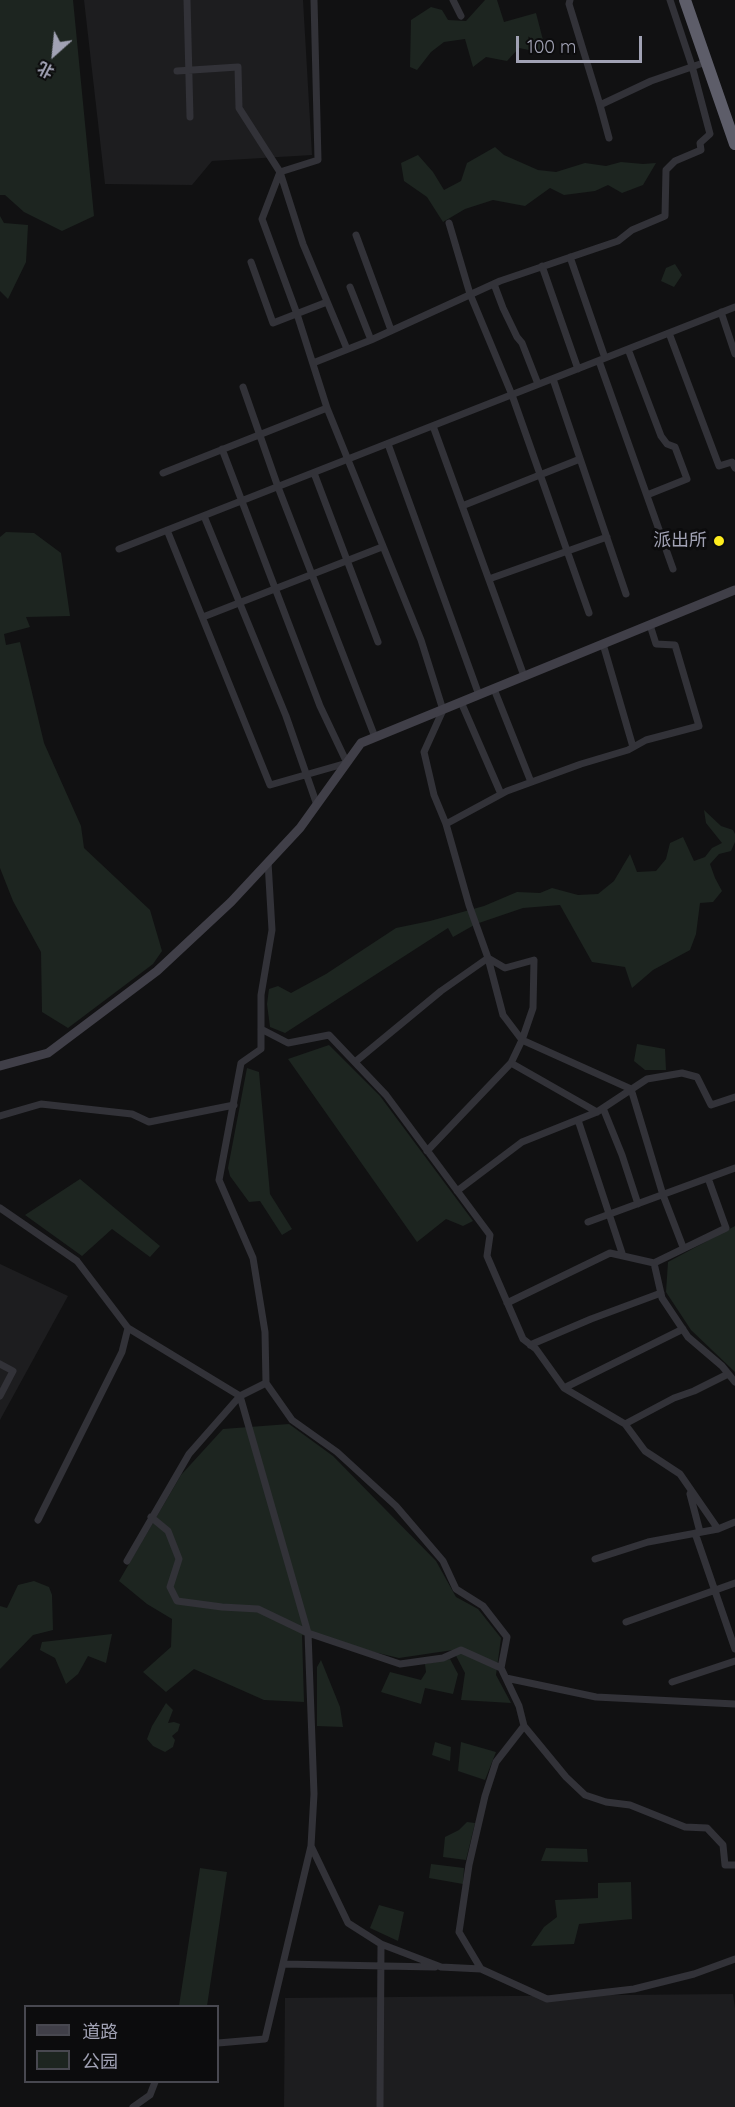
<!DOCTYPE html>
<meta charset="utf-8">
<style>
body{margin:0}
#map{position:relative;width:735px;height:2107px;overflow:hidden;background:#111112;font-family:Quicksand,"Noto Sans SC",sans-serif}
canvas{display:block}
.legend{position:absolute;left:24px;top:2005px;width:195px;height:78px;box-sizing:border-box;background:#0c0c0d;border:2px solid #484850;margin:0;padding:8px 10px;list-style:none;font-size:18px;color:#a1a2b4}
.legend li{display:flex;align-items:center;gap:12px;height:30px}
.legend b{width:30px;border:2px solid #484850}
.north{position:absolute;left:24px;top:24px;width:60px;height:60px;-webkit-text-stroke:4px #0c0c0d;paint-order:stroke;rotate:207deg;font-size:16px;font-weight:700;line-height:24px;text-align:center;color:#a1a2b4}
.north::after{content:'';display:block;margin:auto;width:21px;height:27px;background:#a1a2b4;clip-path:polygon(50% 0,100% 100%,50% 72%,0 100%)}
.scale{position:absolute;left:516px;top:36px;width:126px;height:27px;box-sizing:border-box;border:3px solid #a1a2b4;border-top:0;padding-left:8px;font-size:18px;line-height:21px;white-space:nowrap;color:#a1a2b4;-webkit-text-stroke:4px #0c0c0d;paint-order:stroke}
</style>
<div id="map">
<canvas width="735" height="2107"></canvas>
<ul class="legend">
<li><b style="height:8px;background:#403f48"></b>道路</li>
<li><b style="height:16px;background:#1d2520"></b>公园</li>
</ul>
<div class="north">北</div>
<div class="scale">100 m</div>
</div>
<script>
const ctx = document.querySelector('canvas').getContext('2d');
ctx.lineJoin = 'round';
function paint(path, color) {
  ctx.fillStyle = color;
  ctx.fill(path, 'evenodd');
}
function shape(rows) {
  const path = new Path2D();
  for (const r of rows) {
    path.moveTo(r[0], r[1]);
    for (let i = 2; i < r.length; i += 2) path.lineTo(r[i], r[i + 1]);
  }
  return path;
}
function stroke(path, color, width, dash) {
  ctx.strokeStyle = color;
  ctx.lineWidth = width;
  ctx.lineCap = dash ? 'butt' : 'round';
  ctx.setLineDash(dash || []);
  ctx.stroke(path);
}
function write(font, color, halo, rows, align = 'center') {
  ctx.font = font + ' Quicksand,"Noto Sans SC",sans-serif';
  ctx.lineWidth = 6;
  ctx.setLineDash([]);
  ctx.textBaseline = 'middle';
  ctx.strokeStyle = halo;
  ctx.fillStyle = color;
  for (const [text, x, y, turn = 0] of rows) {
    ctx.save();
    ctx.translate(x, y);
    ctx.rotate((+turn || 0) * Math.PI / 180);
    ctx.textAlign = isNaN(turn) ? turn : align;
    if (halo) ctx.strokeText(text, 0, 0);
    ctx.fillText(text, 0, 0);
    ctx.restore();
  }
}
const built = shape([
 [84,0,303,0,312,155,212,161,192,185,105,184],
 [0,1264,68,1296,0,1420],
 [733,1994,735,2008,735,2107,284,2107,285,1998]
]);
const green = shape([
 [0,0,73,0,94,216,62,231,24,212,5,195,0,195],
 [485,0,497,0,504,22,536,13,543,40,539,52,519,48,507,61,486,57,473,67,465,39,444,42,431,52,417,70,410,67,411,20,431,7,442,10,448,20,466,21],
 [495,147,504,155,538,170,556,172,585,163,606,166,621,162,643,164,656,163,643,185,622,193,608,185,595,191,564,195,550,188,525,206,493,200,465,209,443,222,427,197,404,181,401,163,418,155,433,172,444,190,461,181,467,163],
 [0,216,4,223,28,225,26,262,8,299,0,291],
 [675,264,682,275,674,287,661,281,666,268],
 [6,532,34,533,61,553,70,616,26,617,30,627,4,634,6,645,20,642,44,743,81,826,84,848,150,910,162,951,153,964,68,1028,42,1012,41,952,13,901,0,868,0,537],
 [704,810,721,826,733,830,735,834,735,842,731,851,719,854,710,864,715,878,722,891,713,902,700,903,696,934,690,950,653,970,632,988,625,967,592,962,560,905,523,908,476,924,453,937,448,928,285,1033,270,1027,267,1004,269,989,278,986,291,993,326,974,396,928,430,921,484,906,517,892,540,893,552,888,578,895,598,894,614,881,630,854,637,872,656,871,666,859,670,843,683,837,694,861,705,857,712,848,722,843,706,823],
 [637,1044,665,1049,666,1070,645,1070,634,1061],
 [329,1045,380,1096,473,1221,463,1226,446,1219,417,1242,288,1059],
 [247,1068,259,1072,270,1194,292,1229,282,1235,260,1201,249,1202,230,1176,228,1168],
 [80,1179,160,1246,150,1257,112,1229,82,1256,25,1215],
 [735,1226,735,1372,691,1330,666,1292,668,1262],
 [289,1424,333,1456,436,1561,456,1597,478,1609,501,1638,496,1675,511,1703,461,1700,465,1673,453,1650,399,1658,302,1635,304,1702,264,1700,194,1669,166,1692,143,1672,171,1647,172,1619,147,1604,119,1581,181,1475,223,1429],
 [34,1581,49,1587,52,1595,53,1630,33,1635,0,1669,0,1606,7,1608,18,1585],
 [112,1634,106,1663,88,1656,78,1674,66,1684,55,1658,40,1650,42,1642],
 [450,1659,458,1674,453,1694,425,1688,421,1704,381,1692,390,1672,421,1680,426,1672,425,1664],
 [321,1660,340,1707,343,1727,317,1726,317,1667],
 [166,1703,173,1710,168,1723,174,1722,180,1724,178,1731,172,1736,175,1740,173,1747,165,1752,153,1746,147,1739,152,1726],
 [435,1742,451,1747,450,1761,432,1755],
 [461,1742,496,1752,485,1780,458,1771],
 [467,1822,475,1823,466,1860,443,1857,445,1837,459,1830],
 [546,1848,587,1849,588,1862,541,1861],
 [431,1864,464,1868,463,1884,429,1878],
 [200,1868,227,1872,207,2006,179,2006],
 [631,1882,632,1919,579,1924,574,1944,531,1946,544,1927,557,1917,555,1900,598,1898,598,1883],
 [379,1905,404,1912,398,1941,370,1928]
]);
const street = shape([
 [187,0,190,117],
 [453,0,461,16],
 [570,0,569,4,600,105,651,81,706,62],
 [177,71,238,67,239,108,280,172,318,160,314,0],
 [600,105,609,138],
 [280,172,262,219,297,314,327,408],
 [280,172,303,244,347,349],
 [449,223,470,294,512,395,589,613],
 [356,235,391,330],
 [570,257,605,358],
 [251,262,273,323,327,302],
 [542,266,578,369],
 [494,284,503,308,517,337,522,343,538,384],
 [350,287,371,340],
 [721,312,735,354],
 [669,333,719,466,732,462,735,468],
 [628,349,661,436,667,444,675,447,687,479,647,495],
 [599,361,673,569],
 [313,363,371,340,500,281,618,241,632,230,665,216,666,170,675,161,701,150,700,143,710,134,692,66,670,0],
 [553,379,626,594],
 [243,387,278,487,375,737],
 [433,426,524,676],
 [388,444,479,695],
 [163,473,327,408,421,640,443,710,424,752,434,795,446,824,469,905,488,958,503,1015,522,1040,511,1063,597,1112],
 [314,473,378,642],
 [462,506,580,459],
 [204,516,286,716,317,805],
 [167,530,270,785,347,763,320,706,222,449],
 [119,549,735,307],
 [489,579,607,537],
 [203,617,382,547],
 [603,644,633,747],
 [494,689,531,782],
 [461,702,501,794],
 [446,824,507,791,581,764,628,750,646,740,699,726,675,645,656,644,650,625],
 [268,862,272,930,261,995,261,1049,241,1063,219,1180,253,1258,265,1332,266,1383,240,1396,308,1633,314,1794,311,1846,348,1923,381,1944,441,1967,481,1969],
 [261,1029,288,1043,329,1035,386,1095,490,1235,487,1256,523,1339,536,1349,564,1388,625,1424,645,1451,680,1474,718,1529],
 [355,1062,441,991,488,958,505,968,534,960,533,1008,522,1040,631,1089,663,1195,683,1247],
 [603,1108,622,1155,638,1204],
 [0,1116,41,1104,132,1114,149,1122,234,1105],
 [578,1120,623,1256],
 [427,1151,511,1063],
 [708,1178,726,1228,654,1263,662,1298,688,1337,722,1366,735,1382],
 [457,1191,522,1142,597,1112,647,1079,682,1073,697,1077,711,1105,735,1097],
 [0,1208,77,1261,128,1328,122,1352,38,1520],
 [588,1222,735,1168],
 [507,1303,610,1253,654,1263],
 [530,1345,591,1319,661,1293],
 [0,1364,13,1371,0,1396],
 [266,1383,292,1420,337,1452,396,1506,443,1561,456,1589,483,1606,507,1637,501,1668,519,1706,524,1726,566,1777,585,1795,606,1802,630,1805,685,1827,707,1828,723,1845,725,1865,735,1865],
 [564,1388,683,1329],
 [625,1424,674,1398,694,1391,728,1374],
 [690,1494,700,1532],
 [151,1517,168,1531,179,1559,170,1587,177,1601,222,1607,258,1609,308,1633,400,1664,443,1658,461,1650,501,1668],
 [695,1533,735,1649],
 [595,1559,648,1542,718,1529,735,1522],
 [127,1561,189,1454,240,1396,128,1328],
 [626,1622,735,1583],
 [506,1678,596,1697,735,1704],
 [672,1682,735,1661],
 [524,1726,496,1762,485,1796,469,1865,459,1932,481,1969,547,1999,634,1989,694,1974,735,1959],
 [283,1964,435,1967],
 [218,2043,265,2039,311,1846],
 [133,2107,150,2095,155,2082],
 [380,2107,381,1944]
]);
const secondary = shape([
 [0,1066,48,1053,157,971,231,902,300,828,361,743,735,590]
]);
const highway = shape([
 [685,0,735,144]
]);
const markers = [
 [719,541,6,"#feed1e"]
];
const poiNames = [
 ["派出所",707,541]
];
paint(built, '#1d1d1f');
paint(green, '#1d2520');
stroke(street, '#323238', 7);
stroke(secondary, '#403f48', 9);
stroke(highway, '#5d5d69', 12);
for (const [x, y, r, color] of markers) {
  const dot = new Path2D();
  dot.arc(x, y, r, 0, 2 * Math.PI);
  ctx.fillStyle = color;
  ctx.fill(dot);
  stroke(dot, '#0c0c0d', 2);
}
write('18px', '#a1a2b4', '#0c0c0d', poiNames, 'right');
</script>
